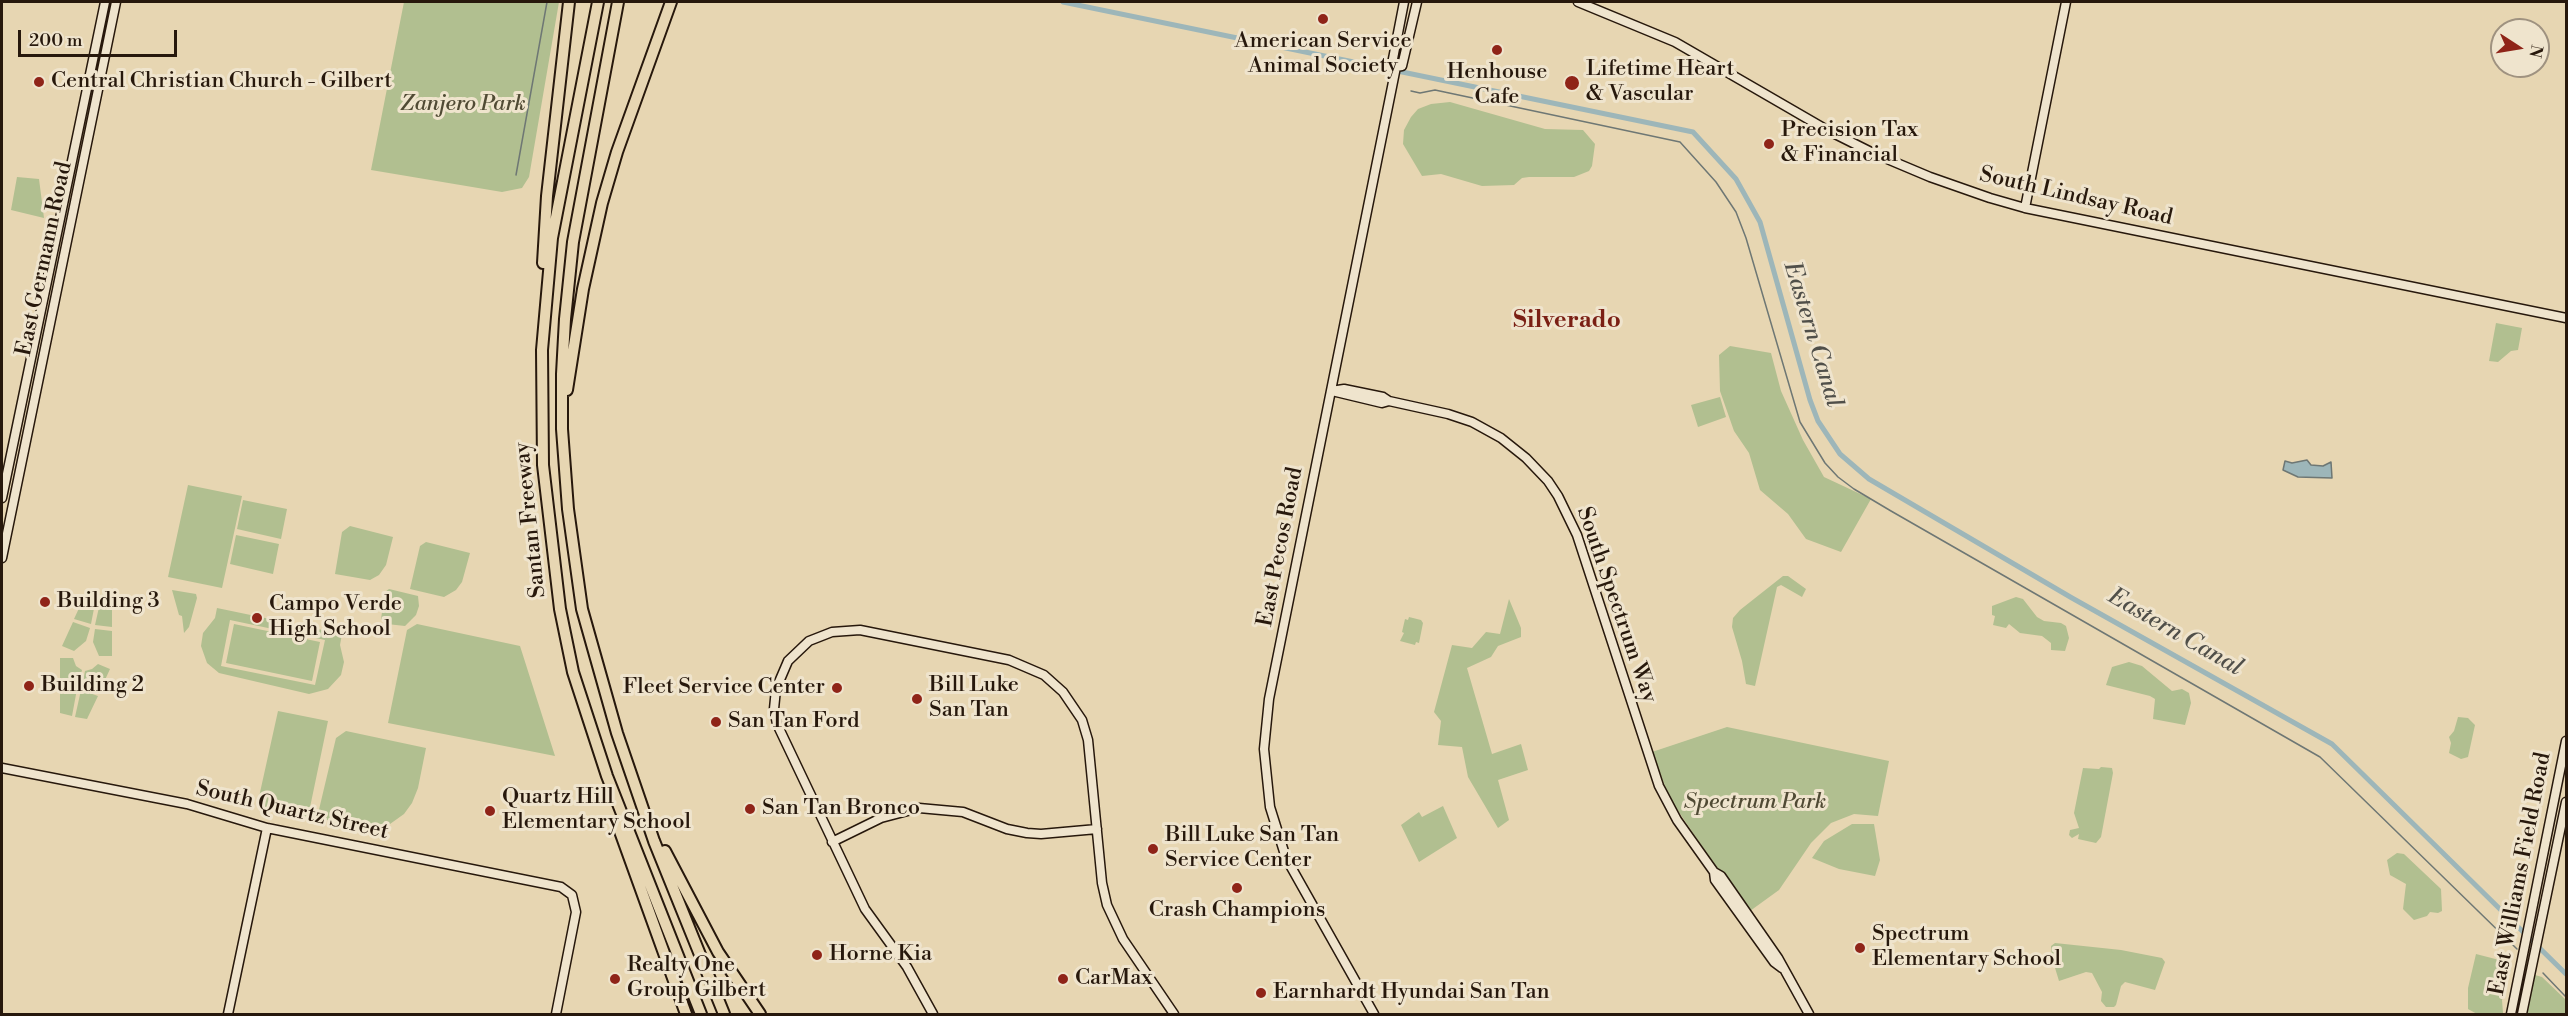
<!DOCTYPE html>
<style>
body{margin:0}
#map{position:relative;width:2568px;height:1016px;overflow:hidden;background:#e7d6b2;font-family:"Libre Bodoni",serif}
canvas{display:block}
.frame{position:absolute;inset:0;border:3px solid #27180c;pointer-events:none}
.north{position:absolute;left:2490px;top:18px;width:60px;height:60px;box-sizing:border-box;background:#efe4cd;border:2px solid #9f9280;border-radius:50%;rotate:102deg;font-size:16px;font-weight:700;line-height:24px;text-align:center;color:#27180c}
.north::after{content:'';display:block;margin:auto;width:21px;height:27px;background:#8f2418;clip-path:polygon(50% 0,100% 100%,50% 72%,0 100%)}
.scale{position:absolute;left:18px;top:30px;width:159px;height:27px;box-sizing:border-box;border:3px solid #27180c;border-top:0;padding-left:8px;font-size:18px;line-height:21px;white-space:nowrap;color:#27180c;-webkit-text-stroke:4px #efe4cd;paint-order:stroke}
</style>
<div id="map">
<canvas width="2568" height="1016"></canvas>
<div class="frame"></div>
<div class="north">N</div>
<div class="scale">200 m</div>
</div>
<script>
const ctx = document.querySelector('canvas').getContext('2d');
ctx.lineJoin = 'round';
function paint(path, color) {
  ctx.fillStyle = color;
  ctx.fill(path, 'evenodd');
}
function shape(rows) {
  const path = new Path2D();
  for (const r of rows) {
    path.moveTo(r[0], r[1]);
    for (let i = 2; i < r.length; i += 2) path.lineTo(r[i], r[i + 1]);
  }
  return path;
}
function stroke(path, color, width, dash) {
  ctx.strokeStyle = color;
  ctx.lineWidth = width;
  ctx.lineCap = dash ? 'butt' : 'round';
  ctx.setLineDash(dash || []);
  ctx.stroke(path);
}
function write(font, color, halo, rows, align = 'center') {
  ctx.font = font + ' "Libre Bodoni",serif';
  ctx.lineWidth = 6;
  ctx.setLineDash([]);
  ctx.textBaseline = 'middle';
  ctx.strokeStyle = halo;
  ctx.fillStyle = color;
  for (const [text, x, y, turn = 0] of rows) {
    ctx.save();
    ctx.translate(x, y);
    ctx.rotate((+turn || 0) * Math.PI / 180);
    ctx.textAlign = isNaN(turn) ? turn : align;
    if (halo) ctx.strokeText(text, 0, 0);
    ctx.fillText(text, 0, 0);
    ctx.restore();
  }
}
const green = shape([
 [404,2,559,2,529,177,522,188,502,192,371,170],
 [1450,102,1545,129,1583,130,1595,144,1592,166,1589,171,1574,177,1529,177,1522,178,1514,185,1482,186,1441,174,1422,176,1403,144,1404,130,1411,117,1418,109,1431,104],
 [17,177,39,179,44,218,11,210],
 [2496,323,2522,328,2518,350,2511,351,2498,362,2489,361],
 [1730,346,1771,353,1781,391,1803,440,1824,477,1871,499,1841,552,1806,539,1788,514,1760,490,1749,453,1734,431,1720,391,1719,355],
 [1720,397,1726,417,1698,427,1691,405],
 [188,485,242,496,222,588,168,577],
 [243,500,287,509,281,539,237,529],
 [350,526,393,537,386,565,379,575,370,580,335,574,342,532],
 [236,535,279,544,273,574,230,564],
 [426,542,470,553,462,582,456,590,444,597,410,589,420,546],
 [1783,576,1788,576,1806,589,1802,597,1781,585,1777,587,1755,686,1746,684,1742,661,1732,627,1733,618,1740,610],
 [389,589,418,596,419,606,416,615,405,626,387,624,381,619,385,592],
 [172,590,196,594,197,598,189,627,184,633,182,616,179,615],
 [87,591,97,593,91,624,74,619],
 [102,594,112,596,112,627,95,625],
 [2016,597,2023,599,2037,617,2044,621,2061,623,2066,626,2069,638,2065,651,2051,650,2051,643,2042,636,2020,633,2009,624,2006,628,1993,625,1995,616,1992,615,1992,606],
 [1509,599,1521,628,1521,637,1498,646,1491,657,1467,668,1492,754,1521,744,1528,770,1498,780,1509,820,1498,828,1468,777,1462,747,1438,745,1441,721,1434,712,1452,645,1472,648,1486,632,1500,634],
 [217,608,342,634,340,645,344,662,341,675,328,689,309,694,219,673,207,663,201,646,203,633,215,618],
 [230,620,325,640,315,685,221,666],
 [1409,617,1421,620,1423,623,1419,643,1416,642,1415,645,1400,641,1404,633,1402,632,1405,619,1408,620],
 [73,622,90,628,86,641,74,651,62,646],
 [234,624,320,642,312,681,226,663],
 [417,624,520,646,555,756,388,723,407,630],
 [95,629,112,631,112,656,99,656,93,642],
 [60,658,73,658,76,666,82,670,78,686,60,684],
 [2129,662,2142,666,2172,691,2182,689,2189,693,2191,703,2185,725,2153,719,2155,699,2150,696,2106,685,2112,667],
 [98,664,110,669,99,693,82,687,85,671,92,669],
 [60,688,77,689,72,716,60,713],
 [81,690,98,696,87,719,75,717],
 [278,711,328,721,308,817,257,806],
 [2458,717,2468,718,2475,725,2468,757,2461,759,2449,753,2451,743,2449,737,2454,731],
 [1727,727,1889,761,1878,816,1854,814,1831,823,1811,843,1779,890,1750,911,1708,855,1670,799,1652,752],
 [346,731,426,748,418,788,412,803,404,814,390,824,365,828,317,818,336,738],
 [2101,767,2112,768,2113,773,2101,837,2096,843,2078,839,2079,834,2072,838,2069,835,2070,830,2079,828,2074,813,2083,768,2099,769],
 [1443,806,1457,838,1419,862,1401,825,1419,812,1422,817],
 [1852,824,1874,824,1880,860,1875,876,1839,869,1812,858,1824,841],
 [2397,853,2404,854,2441,889,2442,911,2438,913,2430,912,2427,916,2414,920,2403,909,2406,884,2390,875,2387,860],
 [2055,943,2121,950,2162,958,2165,962,2155,990,2125,982,2121,986,2116,1005,2114,1007,2106,1007,2101,1001,2102,992,2092,973,2086,972,2059,981,2052,958,2051,946],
 [2476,954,2507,962,2511,969,2502,1000,2503,1013,2477,1014,2468,1009,2468,988],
 [2535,975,2542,977,2566,1000,2566,1014,2527,1014]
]);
const water = shape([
 [2307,460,2311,465,2323,466,2331,462,2332,478,2298,477,2283,470,2285,461,2292,463,2307,460]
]);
const stream = shape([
 [1411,91,1420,93,1435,90,1680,142,1716,182,1736,212,1746,238,1800,422,1825,463,1838,477,1854,489,1891,511,2320,757,2517,949],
 [516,175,547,2],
 [2543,973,2566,997]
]);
const canal = shape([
 [1063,2,1693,132,1736,179,1760,222,1810,400,1818,421,1840,454,1869,479,2072,598,2332,744,2566,974]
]);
const secondary = shape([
 [1578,2,1675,42,1827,130,1873,153,1930,177,1990,198,2025,208,2566,318],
 [1396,67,1402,66,1417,2],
 [2025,208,2066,2],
 [1331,391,1344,389,1383,397,1389,401,1448,414,1472,422,1501,438,1526,458,1548,481,1558,496,1577,535,1659,786,1677,820,1714,872,1715,880,1774,962,1782,968],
 [1332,391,1382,403,1389,401],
 [2,498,105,2],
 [2,558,116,2],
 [2,768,187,804,267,828,561,887,572,895,576,912,556,1014],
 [832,842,881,818,919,808,963,812,1007,829,1027,833,1041,834,1097,829],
 [1714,872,1721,876,1778,958,1809,1014],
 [228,1014,267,828],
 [933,1014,907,967,865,909,777,724,774,709,776,689,788,661,809,641,832,632,860,630,1009,660,1044,675,1063,692,1082,720,1088,740,1102,883,1107,905,1123,939,1174,1014],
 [1374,1014,1286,858,1270,807,1264,749,1269,699,1396,67,1392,64,1404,2],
 [2511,1014,2566,741],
 [2522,1014,2566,802]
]);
const highway = shape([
 [598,2,552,238,542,350,543,465,560,609,573,672,607,776,701,1014],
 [618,2,573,242,565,319,562,374,562,429,568,509,582,609,617,733,654,841,724,1014],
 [543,263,547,196,569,2],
 [567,390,583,289,602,203,617,152,671,2],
 [617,823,686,1014],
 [665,851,718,952,760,1014]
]);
const markers = [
 [1323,19,6,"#8f2418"],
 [1497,50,6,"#8f2418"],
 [39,82,6,"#8f2418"],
 [1572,83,8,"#8f2418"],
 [1769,144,6,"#8f2418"],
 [45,602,6,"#8f2418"],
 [257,618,6,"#8f2418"],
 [29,686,6,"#8f2418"],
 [837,688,6,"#8f2418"],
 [917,699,6,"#8f2418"],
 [716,722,6,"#8f2418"],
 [750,809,6,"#8f2418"],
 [490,811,6,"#8f2418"],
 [1153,849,6,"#8f2418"],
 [1237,888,6,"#8f2418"],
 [1860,948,6,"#8f2418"],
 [817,955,6,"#8f2418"],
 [615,979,6,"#8f2418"],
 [1063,979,6,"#8f2418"],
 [1261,993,6,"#8f2418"]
];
const poiNames = [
 ["American Service",1323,42,"center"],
 ["Animal Society",1323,67,"center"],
 ["Lifetime Heart",1586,70],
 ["& Vascular",1586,95],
 ["Henhouse",1497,73,"center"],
 ["Cafe",1497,98,"center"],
 ["Central Christian Church - Gilbert",51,82],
 ["Precision Tax",1781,131],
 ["& Financial",1781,156],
 ["Building 3",57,602],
 ["Campo Verde",269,605],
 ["High School",269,630],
 ["Building 2",41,686],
 ["Bill Luke",929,686],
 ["San Tan",929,711],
 ["Fleet Service Center",825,688,"right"],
 ["San Tan Ford",728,722],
 ["Quartz Hill",502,798],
 ["Elementary School",502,823],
 ["San Tan Bronco",762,809],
 ["Bill Luke San Tan",1165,836],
 ["Service Center",1165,861],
 ["Crash Champions",1237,911,"center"],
 ["Spectrum",1872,935],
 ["Elementary School",1872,960],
 ["Horne Kia",829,955],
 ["Realty One",627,966],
 ["Group Gilbert",627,991],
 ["CarMax",1075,979],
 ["Earnhardt Hyundai San Tan",1273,993]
];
const parkNames = [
 ["Zanjero Park",463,105],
 ["Spectrum Park",1755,803]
];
const streetNames = [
 ["South Lindsay Road",2076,197,13],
 ["East Germann Road",45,259,-78],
 ["Santan Freeway",531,520,-96],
 ["East Pecos Road",1281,547,-79],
 ["South Spectrum Way",1616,605,71],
 ["South Quartz Street",292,811,13],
 ["East Williams Field Road",2521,874,-79]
];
const neighbourhoodNames = [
 ["Silverado",1567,321]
];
const waterNames = [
 ["Eastern Canal",1812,335,73],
 ["Eastern Canal",2175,633,30]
];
paint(green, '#b1bf90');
paint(water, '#9db6b9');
stroke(water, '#6e7774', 1.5);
stroke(stream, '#6e7774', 1.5);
stroke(canal, '#9db6b9', 5);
stroke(secondary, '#27180c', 11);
stroke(highway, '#27180c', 14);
stroke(secondary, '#efe4cd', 8);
stroke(highway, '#e7d6b2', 10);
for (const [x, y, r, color] of markers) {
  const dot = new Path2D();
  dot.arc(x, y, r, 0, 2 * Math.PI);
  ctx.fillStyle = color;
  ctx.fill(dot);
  stroke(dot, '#efe4cd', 2);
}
write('22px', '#27180c', '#efe4cd', poiNames, 'left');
write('italic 22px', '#504a34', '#efe4cd', parkNames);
write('22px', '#27180c', '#efe4cd', streetNames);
write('bold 24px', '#7a1f14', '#efe4cd', neighbourhoodNames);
write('italic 24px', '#504f49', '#efe4cd', waterNames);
</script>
